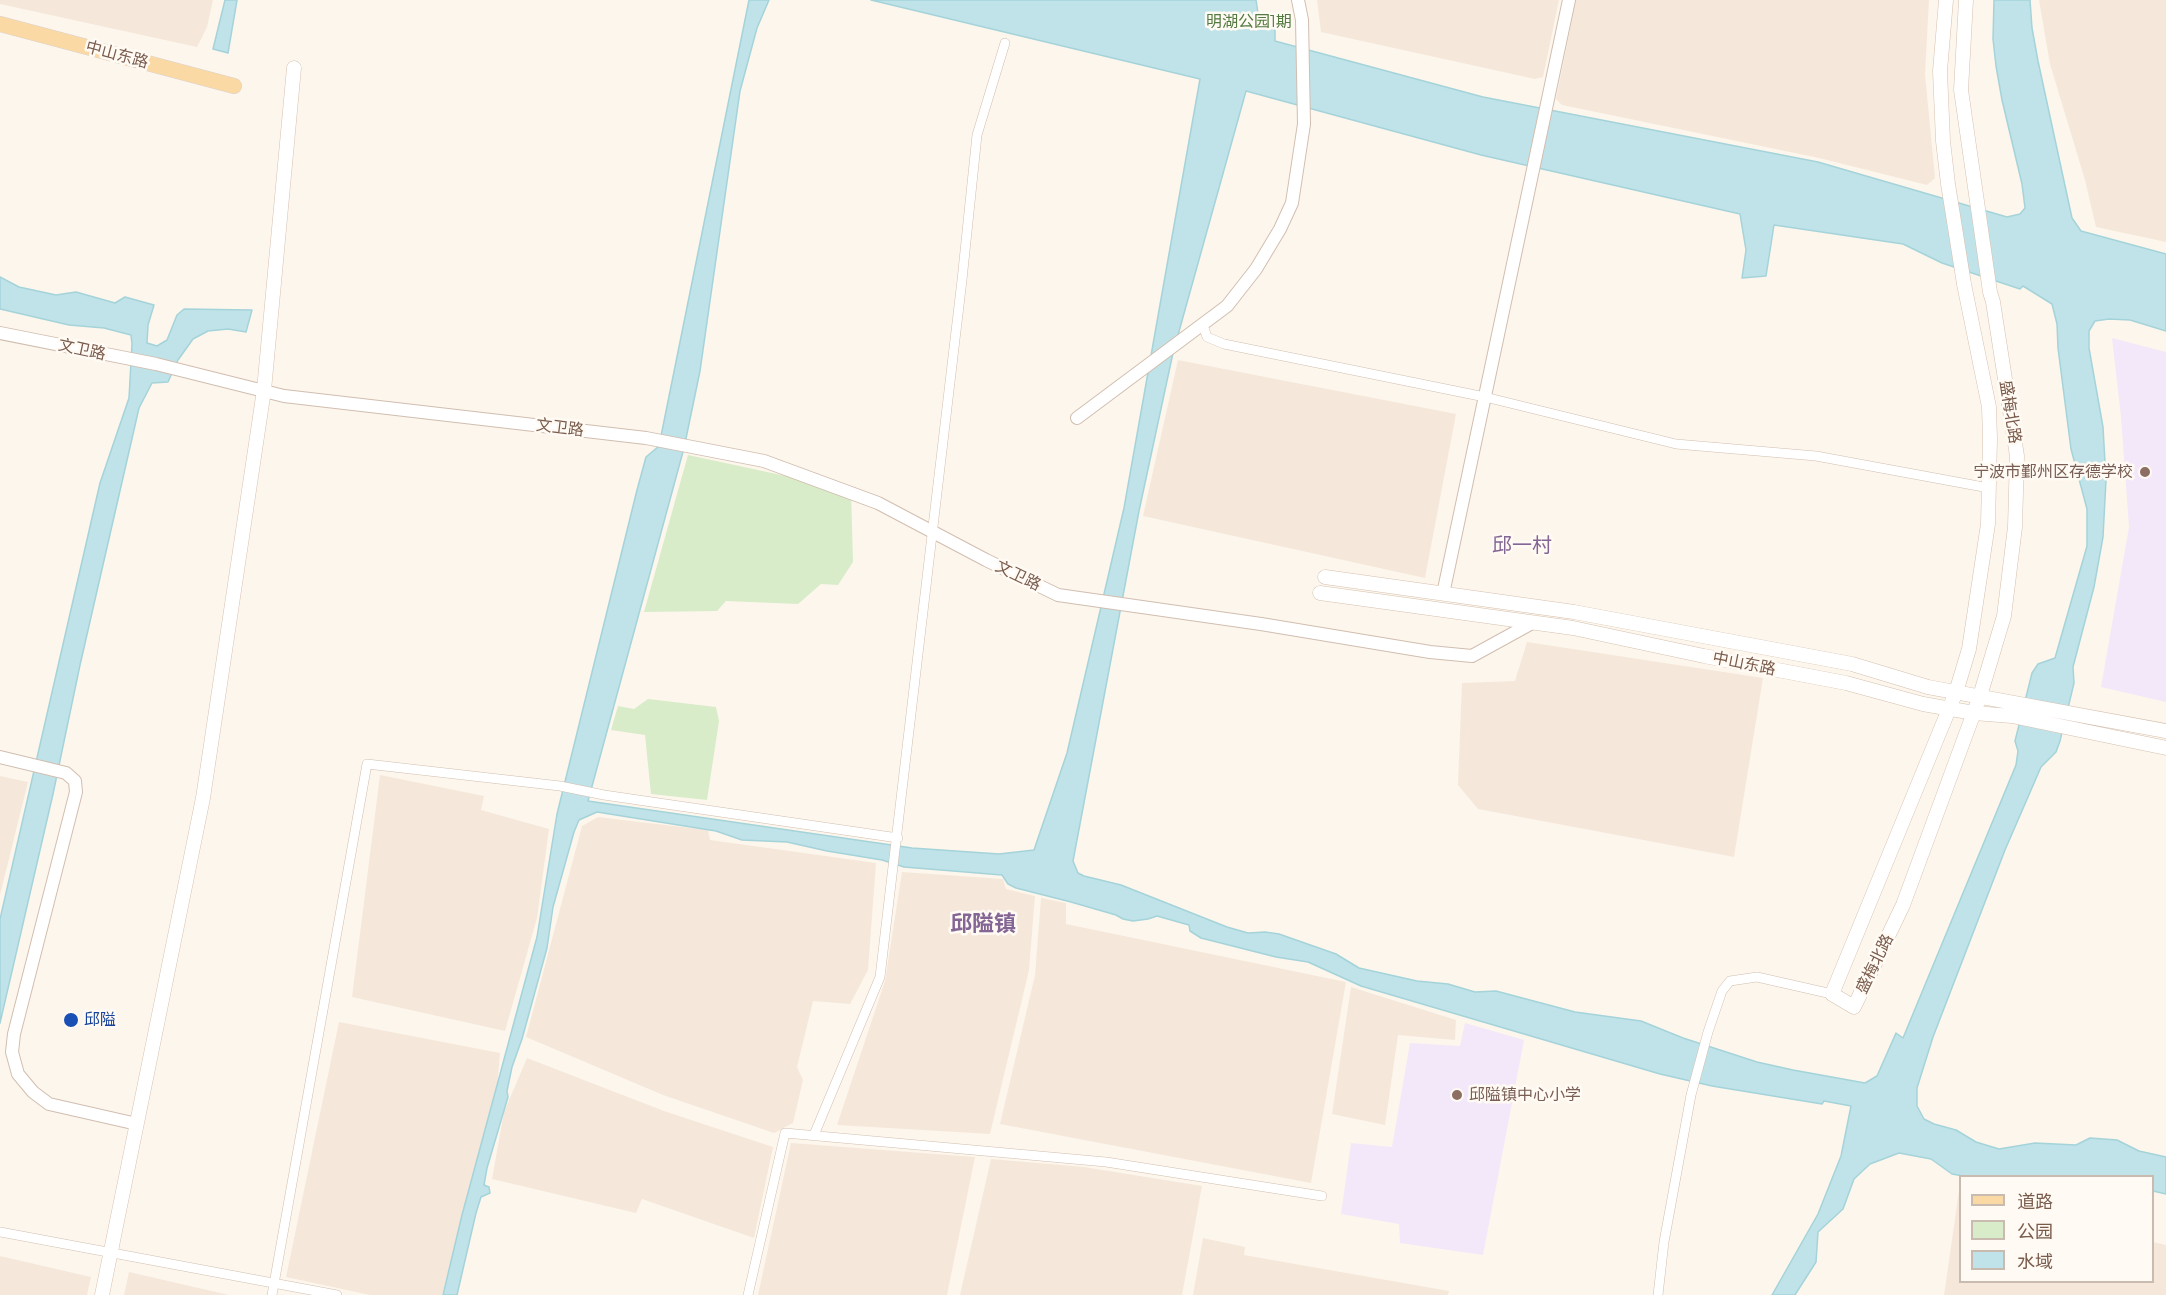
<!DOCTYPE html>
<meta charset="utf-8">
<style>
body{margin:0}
#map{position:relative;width:2166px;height:1295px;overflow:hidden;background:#fdf6ec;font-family:Montserrat,"Noto Sans SC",sans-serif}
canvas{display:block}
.legend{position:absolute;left:1959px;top:1175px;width:195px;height:108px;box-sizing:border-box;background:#fffaf3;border:2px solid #cabbb1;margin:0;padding:8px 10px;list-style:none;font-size:18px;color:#7a5c4d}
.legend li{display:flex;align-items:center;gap:12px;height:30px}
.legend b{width:30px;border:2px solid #cabbb1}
</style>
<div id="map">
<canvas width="2166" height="1295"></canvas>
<ul class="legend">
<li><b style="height:8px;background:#fbd9a5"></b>道路</li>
<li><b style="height:16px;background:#d8ecc9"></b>公园</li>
<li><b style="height:16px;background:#bfe3e8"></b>水域</li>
</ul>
</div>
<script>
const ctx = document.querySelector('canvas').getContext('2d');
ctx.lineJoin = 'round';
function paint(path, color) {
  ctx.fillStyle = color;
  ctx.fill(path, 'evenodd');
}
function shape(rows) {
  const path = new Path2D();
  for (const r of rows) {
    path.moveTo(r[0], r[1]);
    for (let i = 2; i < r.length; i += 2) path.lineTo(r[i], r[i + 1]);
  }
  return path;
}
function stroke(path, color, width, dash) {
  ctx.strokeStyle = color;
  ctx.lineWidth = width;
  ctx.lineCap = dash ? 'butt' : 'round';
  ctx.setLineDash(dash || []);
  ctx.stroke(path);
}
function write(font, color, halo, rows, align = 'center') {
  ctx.font = font + ' Montserrat,"Noto Sans SC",sans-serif';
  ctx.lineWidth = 5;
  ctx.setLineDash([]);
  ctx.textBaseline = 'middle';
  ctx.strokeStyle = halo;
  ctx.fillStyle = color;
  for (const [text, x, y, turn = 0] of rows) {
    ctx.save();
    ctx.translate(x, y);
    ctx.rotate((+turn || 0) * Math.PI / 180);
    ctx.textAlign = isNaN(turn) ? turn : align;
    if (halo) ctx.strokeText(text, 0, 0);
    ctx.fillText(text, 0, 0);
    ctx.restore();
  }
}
const residential = shape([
 [0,0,213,0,207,27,197,47,0,4],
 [1317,0,1559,0,1543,77,1535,79,1321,32],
 [1576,0,1929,0,1925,74,1935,178,1927,185,1819,158,1562,105,1556,99],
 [2039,0,2166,0,2166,242,2096,227,2085,180,2050,64],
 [1178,360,1456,414,1425,578,1143,516],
 [1527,642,1763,678,1734,857,1478,809,1458,785,1462,683,1515,681],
 [380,775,484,796,481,810,549,829,537,918,505,1031,352,997],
 [0,776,28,782,0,895],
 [598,817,708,830,710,840,876,863,868,970,850,1004,813,1001,797,1067,803,1080,793,1123,774,1133,663,1095,526,1037,582,826],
 [902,872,1003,879,1006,889,1035,896,1029,970,990,1134,837,1125,885,981],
 [1041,898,1066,903,1066,924,1346,982,1311,1183,1000,1124,1035,975],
 [1351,987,1456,1020,1455,1040,1398,1035,1385,1125,1332,1114],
 [339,1022,500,1053,497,1088,442,1295,370,1295,286,1277],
 [527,1058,664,1111,773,1147,754,1238,642,1199,636,1213,492,1179,504,1112],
 [791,1143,975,1157,947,1295,758,1295],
 [991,1159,1084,1167,1202,1186,1182,1295,960,1295],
 [1959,1191,1960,1282,2152,1282,2153,1242,2166,1245,2166,1295,1944,1295],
 [1203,1238,1245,1247,1244,1255,1449,1291,1448,1295,1193,1295],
 [0,1256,91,1277,87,1295,0,1295],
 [129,1272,229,1295,124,1295]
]);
const education = shape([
 [2112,338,2166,352,2166,702,2101,687,2129,527,2121,417],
 [1465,1023,1524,1040,1483,1255,1400,1243,1399,1224,1341,1214,1351,1143,1392,1147,1410,1043,1460,1046]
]);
const green = shape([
 [688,455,851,490,853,562,838,585,821,584,798,604,726,601,717,611,644,612],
 [648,699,716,707,719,721,707,800,651,794,645,735,611,730,618,706,634,709]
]);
const water = shape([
 [225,0,237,0,228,53,213,49,225,0],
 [749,0,769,0,757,28,740,91,700,371,684,448,588,801,912,848,999,854,1034,850,1067,753,1124,508,1200,79,871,0,1256,0,1258,13,1261,19,1275,30,1275,41,1483,97,1818,162,2007,217,2020,214,2025,208,2022,184,2002,100,1996,66,1993,39,1994,0,2030,0,2032,28,2038,61,2072,218,2081,231,2166,254,2166,331,2130,320,2109,319,2095,321,2089,331,2089,348,2103,427,2106,480,2103,537,2094,587,2073,667,2074,683,2060,741,2056,752,2041,767,2005,850,1933,1037,1917,1088,1917,1106,1924,1119,1934,1124,1956,1130,1976,1142,1999,1149,2035,1143,2076,1145,2090,1138,2117,1140,2139,1151,2166,1157,2166,1194,2153,1191,2152,1176,1963,1176,1952,1174,1931,1159,1899,1153,1870,1164,1854,1179,1843,1209,1818,1232,1816,1262,1795,1295,1772,1295,1818,1214,1841,1156,1851,1106,1824,1101,1822,1104,1712,1086,1660,1074,1361,986,1308,962,1276,957,1201,938,1190,931,1189,925,1157,916,1148,919,1133,921,1123,919,1116,915,1071,902,1016,888,1008,884,1002,875,904,867,882,860,827,851,787,842,742,840,716,831,597,812,579,820,574,832,553,907,547,948,522,1039,512,1067,507,1091,508,1097,487,1168,484,1185,489,1187,490,1193,481,1197,476,1213,457,1295,443,1295,462,1215,537,937,557,814,637,490,646,457,659,446,749,0],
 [1246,91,1481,155,1740,214,1746,250,1742,278,1766,276,1774,225,1903,244,1942,263,2020,289,2023,286,2052,304,2057,324,2058,348,2071,449,2087,509,2087,546,2055,658,2038,664,2032,673,2015,741,2018,751,2016,765,1903,1038,1896,1033,1877,1076,1865,1083,1793,1070,1757,1062,1683,1038,1641,1021,1575,1012,1496,991,1475,992,1448,984,1417,981,1359,968,1336,954,1279,934,1265,932,1248,933,1227,927,1121,885,1084,876,1078,873,1073,861,1139,511,1173,353,1246,91],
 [0,277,19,287,56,295,76,292,115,303,125,297,154,305,148,325,147,343,157,346,167,340,177,315,184,309,252,310,246,332,228,329,208,331,193,339,178,360,168,382,152,383,139,408,80,665,53,794,0,1023,0,919,100,483,129,398,132,344,131,335,104,328,69,325,0,309,0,277]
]);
const minor = shape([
 [1203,325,1207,337,1224,344,1485,397,1676,444,1816,456,1989,488],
 [814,1135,880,977,962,280,977,135,1005,43],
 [0,1232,337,1295],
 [272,1295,367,764,560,786,604,795,898,838],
 [748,1295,785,1133,1106,1162,1322,1196],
 [1658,1295,1664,1242,1691,1095,1708,1032,1722,991,1730,981,1757,977,1832,994]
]);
const tertiary = shape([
 [0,333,156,364,284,396,646,438,764,461,878,503,986,560,1058,595,1261,624,1430,652,1472,656,1532,623],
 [1077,418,1227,306,1256,269,1280,229,1292,203,1304,124,1302,20,1298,0],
 [1443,594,1569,0],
 [0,757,66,773,75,781,76,792,14,1034,12,1052,18,1074,33,1092,49,1104,137,1124]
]);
const secondary = shape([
 [1946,0,1940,71,1943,141,1948,184,1964,284,1989,407,1990,439,1988,524,1969,649,1956,692,1832,994,1854,1007,1903,905,1980,696,2004,616,2015,527,2017,456,1993,302,1990,292,1961,90,1966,0],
 [1325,577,1574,612,1852,664,1928,687,2166,731],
 [1320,593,1573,628,1704,656,1846,683,1923,704,1974,713,2012,716,2166,748],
 [102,1295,203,798,264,390,294,68]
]);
const primary = shape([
 [0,24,234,86]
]);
const markers = [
 [2145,472,6,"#8d6e63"],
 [71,1020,8,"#1a4fb4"],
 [1457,1095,6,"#8d6e63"]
];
const parkNames = [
 ["明湖公园1期",1249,22]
];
const streetNames = [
 ["中山东路",117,55,15],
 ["文卫路",82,350,12],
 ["盛梅北路",2010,412,81],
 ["文卫路",560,428,7],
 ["文卫路",1018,576,26],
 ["中山东路",1744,664,11],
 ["盛梅北路",1875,964,-64]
];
const educationNames = [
 ["宁波市鄞州区存德学校",2133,472],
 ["邱隘镇中心小学",1469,1095,"left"]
];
const transitNames = [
 ["邱隘",84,1020]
];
const quarterNames = [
 ["邱一村",1522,546]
];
const districtNames = [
 ["邱隘镇",983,925]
];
paint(residential, '#f5e8da');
paint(education, '#f3e8fa');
paint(green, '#d8ecc9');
paint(water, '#bfe3e8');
stroke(water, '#a5d3da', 1.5);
stroke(minor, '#d1beb0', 10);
stroke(tertiary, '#d1beb0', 14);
stroke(secondary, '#d6c0b0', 15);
stroke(primary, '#dad1cd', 16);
stroke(minor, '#fff', 9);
stroke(tertiary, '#fff', 12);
stroke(secondary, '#fff', 14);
stroke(primary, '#fbd9a5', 15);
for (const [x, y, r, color] of markers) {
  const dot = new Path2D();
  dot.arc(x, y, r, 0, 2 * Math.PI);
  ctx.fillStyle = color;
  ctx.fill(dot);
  stroke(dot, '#fffaf3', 2);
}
write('16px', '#537a41', '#fffaf3', parkNames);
write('16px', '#7a5c4d', '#fffaf3', streetNames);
write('16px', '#785e54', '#fffaf3', educationNames, 'right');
write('16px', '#164399', '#fffaf3', transitNames, 'left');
write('20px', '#846695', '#fffaf3', quarterNames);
write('bold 22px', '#846695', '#fffaf3', districtNames);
</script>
